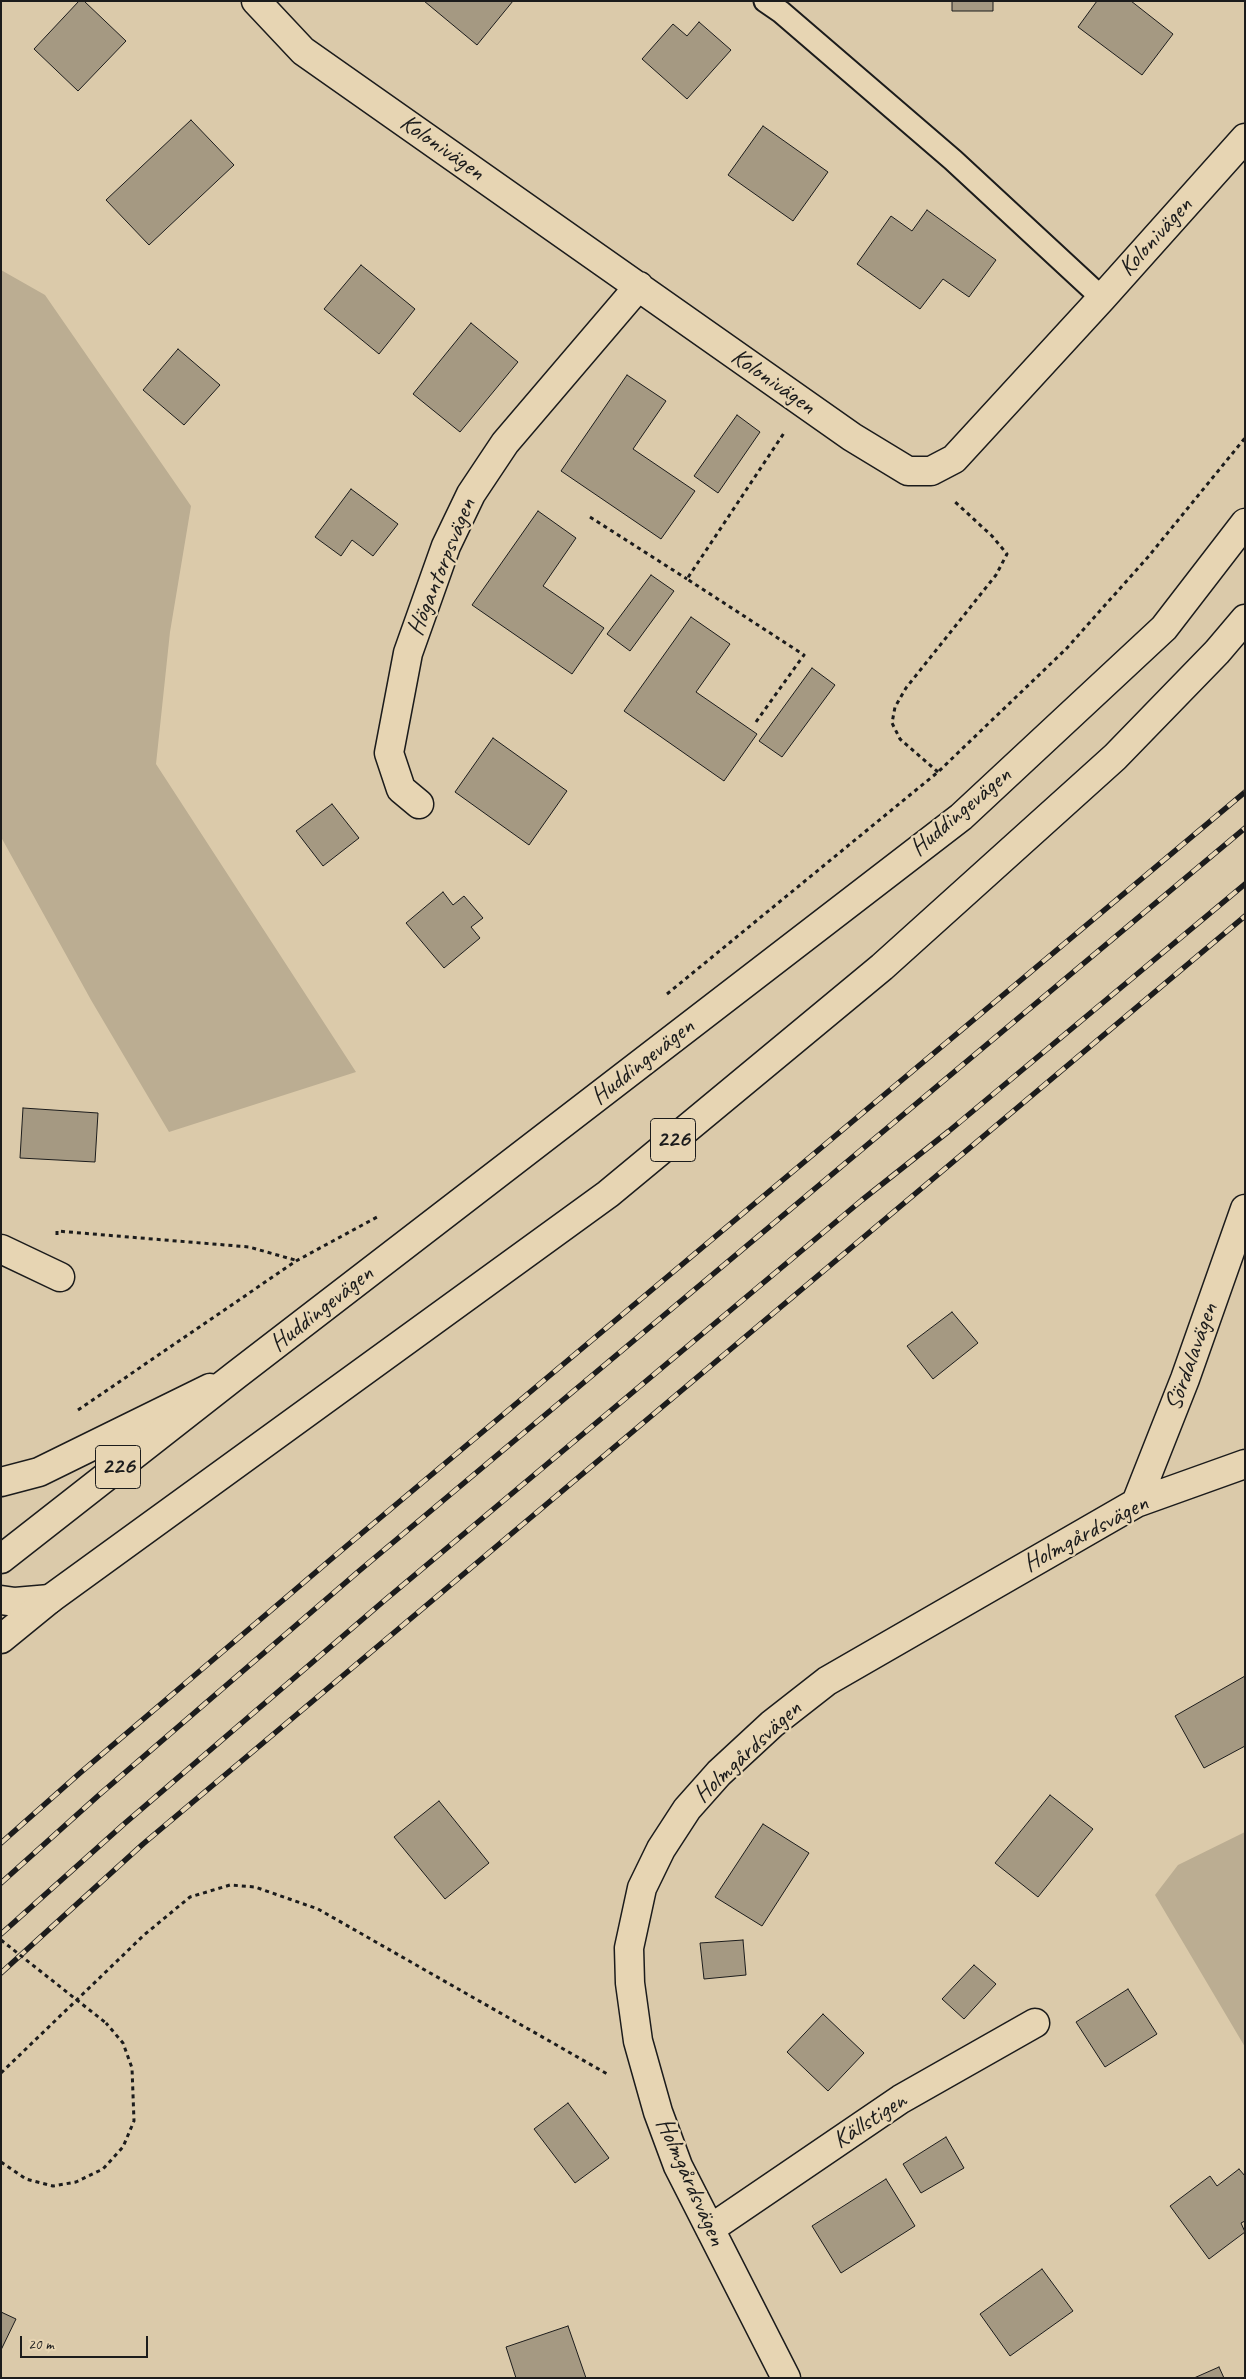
<!DOCTYPE html>
<meta charset="utf-8">
<style>
body{margin:0}
#map{position:relative;width:1246px;height:2379px;overflow:hidden;background:#dbcaaa;font-family:Caveat,sans-serif}
canvas{display:block}
.frame{position:absolute;inset:0;border:2px solid #1c1c1c;pointer-events:none}
.scale{position:absolute;left:20px;top:2336px;width:128px;height:22px;box-sizing:border-box;border:2px solid #1c1c1c;border-top:0;padding-left:6px;font-size:15px;line-height:18px;white-space:nowrap;color:#1c1c1c;-webkit-text-stroke:4px #e7d5b3;paint-order:stroke}
</style>
<div id="map">
<canvas width="1246" height="2379"></canvas>
<div class="frame"></div>
<div class="scale">20 m</div>
</div>
<script>
const ctx = document.querySelector('canvas').getContext('2d');
ctx.lineJoin = 'round';
function paint(path, color) {
  ctx.fillStyle = color;
  ctx.fill(path, 'evenodd');
}
function shape(rows) {
  const path = new Path2D();
  for (const r of rows) {
    path.moveTo(r[0], r[1]);
    for (let i = 2; i < r.length; i += 2) path.lineTo(r[i], r[i + 1]);
  }
  return path;
}
function stroke(path, color, width, dash) {
  ctx.strokeStyle = color;
  ctx.lineWidth = width;
  ctx.lineCap = dash ? 'butt' : 'round';
  ctx.setLineDash(dash || []);
  ctx.stroke(path);
}
function write(font, color, halo, rows, align = 'center') {
  ctx.font = font + ' Caveat,sans-serif';
  ctx.lineWidth = 5;
  ctx.setLineDash([]);
  ctx.textBaseline = 'middle';
  ctx.strokeStyle = halo;
  ctx.fillStyle = color;
  for (const [text, x, y, turn = 0] of rows) {
    ctx.save();
    ctx.translate(x, y);
    ctx.rotate((+turn || 0) * Math.PI / 180);
    ctx.textAlign = isNaN(turn) ? turn : align;
    if (halo) ctx.strokeText(text, 0, 0);
    ctx.fillText(text, 0, 0);
    ctx.restore();
  }
}
const green = shape([
 [1,270,45,295,191,506,170,632,156,764,356,1072,169,1132,91,1000,1,837],
 [1245,1832,1245,2047,1155,1895,1178,1865]
]);
const building = shape([
 [79,1,84,1,126,41,78,91,34,49,79,1],
 [424,1,513,1,477,45,424,1],
 [952,1,993,1,993,11,952,11,952,1],
 [1097,1,1131,1,1173,34,1142,75,1078,27,1097,1],
 [699,22,731,50,687,99,642,59,673,24,687,36,699,22],
 [191,120,234,165,149,245,106,200,191,120],
 [763,126,828,172,793,221,728,175,763,126],
 [927,210,996,260,969,297,943,279,920,309,857,264,891,216,912,231,927,210],
 [361,265,415,309,379,354,324,309,361,265],
 [471,323,518,362,460,432,413,394,471,323],
 [178,349,220,385,184,425,143,390,178,349],
 [627,375,666,401,633,449,695,491,661,539,561,471,627,375],
 [737,415,760,432,718,493,694,476,737,415],
 [351,489,398,524,373,556,352,540,341,556,315,537,351,489],
 [538,511,576,538,543,586,604,628,572,674,472,605,538,511],
 [651,575,674,591,630,651,607,634,651,575],
 [691,617,730,644,696,692,757,734,724,781,624,711,691,617],
 [812,668,835,685,782,757,759,741,812,668],
 [493,738,567,791,529,845,455,792,493,738],
 [332,804,359,838,323,866,296,831,332,804],
 [443,892,453,905,464,896,483,918,471,927,480,938,444,968,406,923,443,892],
 [23,1108,98,1113,95,1162,20,1158,23,1108],
 [952,1312,978,1343,933,1379,907,1346,952,1312],
 [1245,1676,1245,1746,1204,1768,1175,1716,1245,1676],
 [1050,1795,1093,1829,1038,1897,995,1863,1050,1795],
 [439,1801,489,1863,445,1899,394,1837,439,1801],
 [763,1824,809,1853,762,1926,715,1897,763,1824],
 [743,1940,746,1975,704,1979,700,1943,743,1940],
 [974,1965,996,1984,964,2019,942,1999,974,1965],
 [1128,1989,1157,2034,1105,2067,1076,2022,1128,1989],
 [823,2014,864,2053,828,2091,787,2052,823,2014],
 [568,2103,609,2158,575,2183,534,2129,568,2103],
 [946,2137,964,2168,921,2193,903,2164,946,2137],
 [1239,2169,1245,2176,1245,2221,1241,2223,1245,2232,1209,2259,1170,2206,1210,2176,1217,2186,1239,2169],
 [886,2179,915,2226,841,2273,812,2226,886,2179],
 [1042,2269,1073,2311,1010,2356,980,2314,1042,2269],
 [1,2312,16,2319,1,2350,1,2312],
 [568,2326,586,2378,516,2378,506,2347,568,2326],
 [1219,2367,1224,2378,1194,2378,1219,2367]
]);
const path = shape([
 [590,517,687,579],
 [756,722,804,655,687,579,784,433],
 [938,772,900,739,892,723,895,707,906,688,996,575,1007,554,992,536,953,500],
 [667,994,938,772,1066,649,1148,557,1245,438],
 [57,1235,57,1231,249,1247,295,1260],
 [78,1410,296,1261,379,1216],
 [1,2073,144,1935,190,1897,230,1885,255,1887,318,1909,609,2075],
 [1,2162,26,2179,53,2186,76,2182,103,2169,123,2147,134,2121,132,2068,123,2043,106,2023]
]);
const service = shape([
 [765,1,781,12,953,160,1102,298]
]);
const minor = shape([
 [256,1,303,51,852,437,908,471,931,471,954,459,1102,298,1245,138],
 [419,804,401,789,389,753,408,653,446,546,471,494,505,443,639,286],
 [1,1249,60,1277],
 [1136,1503,1185,1379,1245,1209],
 [710,2229,901,2099,1035,2023],
 [786,2378,678,2166,658,2112,638,2041,630,1983,629,1948,642,1888,661,1849,687,1809,719,1773,772,1724,827,1681,1136,1503,1245,1464]
]);
const secondary = shape([
 [1,1482,39,1472,210,1388],
 [1,1600,15,1602,50,1599]
]);
const primary = shape([
 [1,1559,236,1375,961,817,1164,628,1245,523],
 [1,1639,50,1599,608,1194,882,967,1115,757,1217,652,1245,619]
]);
const rail = shape([
 [1,1843,80,1773,343,1549,1245,792],
 [1,1883,99,1795,359,1571,1245,828],
 [1,1934,124,1824,385,1600,862,1200,949,1131,1245,884],
 [1,1973,143,1844,1245,916]
]);
const pathBridge = shape([
 [1,1940,106,2023]
]);
const shields = [
 [673,1140,45],
 [118,1467,45]
];
const shieldNames = [
 ["226",673,1140],
 ["226",118,1467]
];
const streetNames = [
 ["Kolonivägen",442,148,35],
 ["Kolonivägen",1156,237,-48],
 ["Kolonivägen",773,382,35],
 ["Högantorpsvägen",442,567,-68],
 ["Huddingevägen",961,812,-40],
 ["Huddingevägen",643,1062,-38],
 ["Huddingevägen",322,1309,-38],
 ["Sördalavägen",1192,1357,-70],
 ["Holmgårdsvägen",1086,1534,-28],
 ["Holmgårdsvägen",748,1752,-43],
 ["Källstigen",870,2121,-33],
 ["Holmgårdsvägen",690,2182,66]
];
paint(green, '#bbad92');
paint(building, '#a59982');
stroke(building, '#1c1c1c', 1);
stroke(service, '#1c1c1c', 25);
stroke(minor, '#1c1c1c', 31);
stroke(secondary, '#1c1c1c', 31);
stroke(primary, '#1c1c1c', 31);
stroke(path, '#1c1c1c', 3, [4, 4]);
stroke(service, '#e7d5b3', 21);
stroke(minor, '#e7d5b3', 28);
stroke(secondary, '#e7d5b3', 28);
stroke(primary, '#e7d5b3', 28);
stroke(rail, '#1c1c1c', 5.5);
stroke(rail, '#e7d5b3', 4, [11]);
stroke(pathBridge, '#1c1c1c', 3, [4, 4]);
for (const [x, y, w] of shields) {
  const box = new Path2D();
  box.roundRect(x - w / 2, y - 21.5, w, 43, 4);
  ctx.fillStyle = '#e7d5b3';
  ctx.fill(box);
  stroke(box, '#1c1c1c', 1);
}
write('bold 24px', '#1c1c1c', null, shieldNames);
write('25px', '#1c1c1c', '#e7d5b3', streetNames);
</script>
